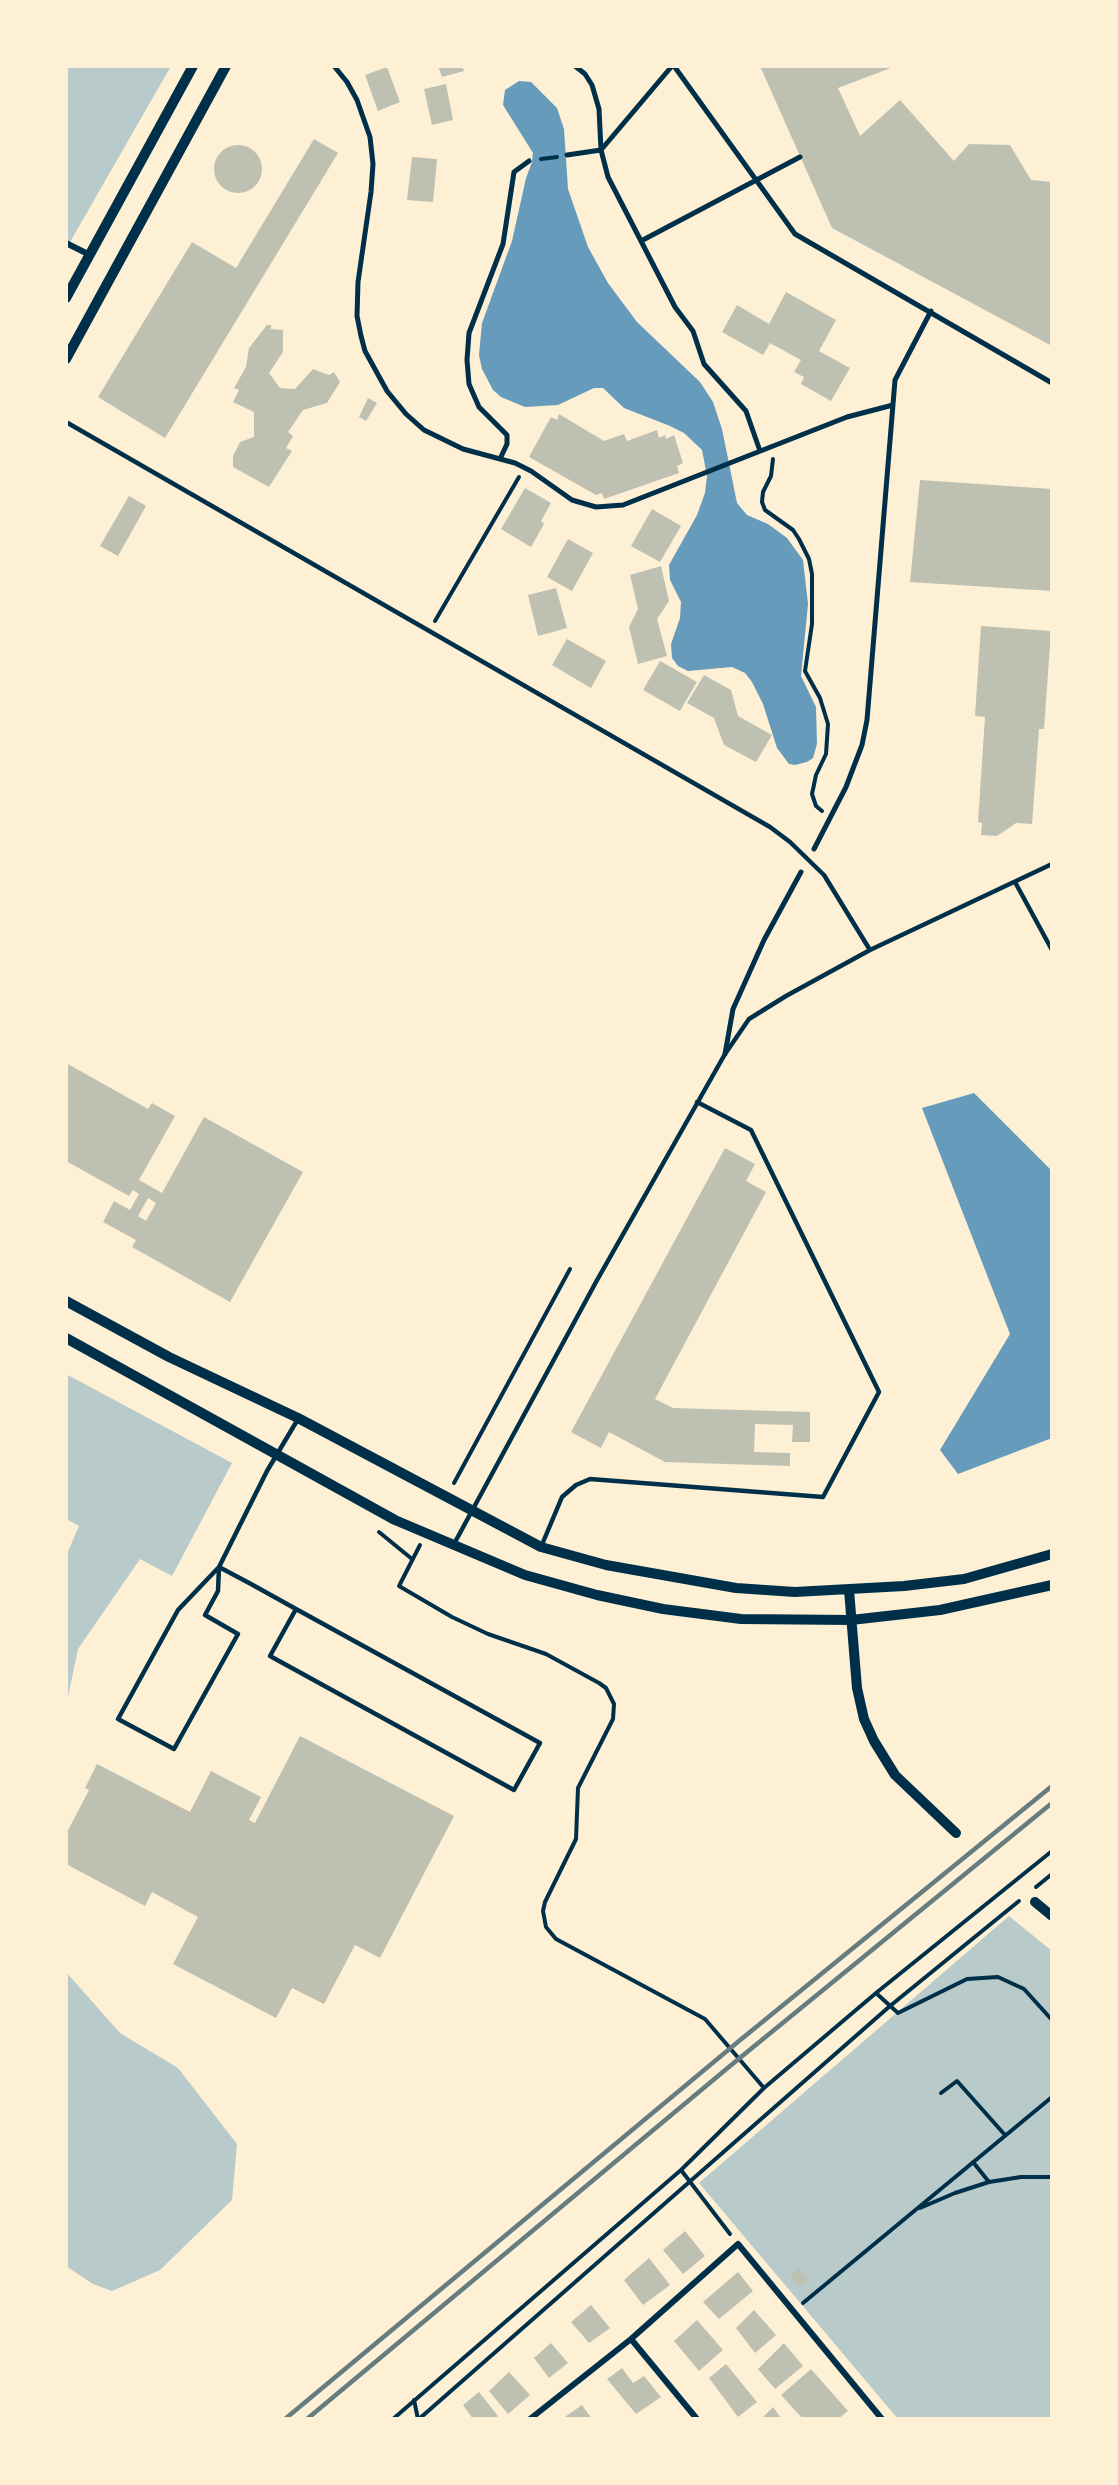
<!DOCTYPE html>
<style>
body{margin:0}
#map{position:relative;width:1118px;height:2485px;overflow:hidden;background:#fdf0d5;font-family:"IBM Plex Sans",sans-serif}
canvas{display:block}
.frame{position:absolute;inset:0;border:68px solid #fdf0d5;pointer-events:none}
</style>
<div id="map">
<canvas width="1118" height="2485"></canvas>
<div class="frame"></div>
</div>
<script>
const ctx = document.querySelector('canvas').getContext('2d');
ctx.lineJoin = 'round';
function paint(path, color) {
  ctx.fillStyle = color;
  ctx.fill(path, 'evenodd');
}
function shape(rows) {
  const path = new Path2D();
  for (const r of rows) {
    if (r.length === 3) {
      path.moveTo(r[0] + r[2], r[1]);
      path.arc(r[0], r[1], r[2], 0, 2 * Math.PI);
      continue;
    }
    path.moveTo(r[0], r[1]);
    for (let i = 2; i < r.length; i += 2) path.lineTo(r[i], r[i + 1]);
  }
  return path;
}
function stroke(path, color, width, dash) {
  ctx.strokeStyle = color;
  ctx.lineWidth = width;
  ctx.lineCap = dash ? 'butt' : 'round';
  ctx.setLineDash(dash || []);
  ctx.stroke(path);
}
const green = shape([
 [66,66,171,66,66,249],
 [66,1374,232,1463,172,1576,140,1559,78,1649,66,1706,66,1556,79,1526,66,1519],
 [1009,1916,1052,1951,1052,2419,898,2419,699,2183],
 [66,1972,120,2033,178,2068,237,2144,232,2200,160,2270,112,2291,93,2284,66,2266]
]);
const water = shape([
 [519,81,531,82,557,108,564,129,568,189,588,247,608,283,637,322,700,382,713,402,722,429,737,503,747,515,768,524,787,538,803,560,808,604,801,676,816,707,817,744,813,758,807,762,795,765,789,764,777,748,763,704,752,682,745,673,732,667,688,671,678,666,672,658,671,644,680,618,681,602,670,580,669,565,697,515,705,493,707,476,702,450,684,433,670,426,624,408,603,388,594,388,558,405,525,407,501,397,493,390,482,369,479,355,482,323,512,241,526,178,532,162,533,153,503,105,505,90],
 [974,1093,1052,1171,1052,1438,958,1474,940,1450,1010,1334,922,1108]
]);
const building = shape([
 [438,66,462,66,464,71,442,77],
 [760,66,896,66,838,88,860,136,900,100,954,161,969,144,1010,145,1031,180,1052,182,1052,346,832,228],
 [387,67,400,102,378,111,365,75],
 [446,84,453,120,432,125,424,89],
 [314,139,338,153,165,438,98,397,192,242,236,268],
 [238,169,24],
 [412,157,437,159,433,202,407,200],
 [786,292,836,320,819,351,850,368,831,401,801,384,804,377,794,372,801,360,770,343,763,355,722,332,737,305,769,324],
 [267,325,271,325,271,329,283,330,283,352,269,373,280,388,295,389,313,369,329,375,334,372,340,382,327,403,303,410,288,432,293,436,286,448,292,451,269,487,233,467,233,456,240,442,254,437,254,412,233,402,239,390,234,388,246,367,249,348],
 [368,398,377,403,366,421,359,417],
 [559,414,604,441,624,434,627,441,657,430,659,438,665,435,666,439,674,435,683,463,677,466,679,473,604,499,602,493,596,495,529,457,551,417,557,420],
 [920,480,1052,489,1052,591,910,582],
 [525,488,551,503,541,521,544,524,531,547,501,529],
 [129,496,146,506,118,556,100,546],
 [652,509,681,526,660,562,631,546],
 [568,539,593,553,572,591,547,577],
 [661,566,669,601,657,619,667,656,638,664,629,627,638,609,630,575],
 [556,588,567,628,538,636,528,595],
 [981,626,1051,631,1044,729,1039,729,1032,824,1016,823,997,836,981,835,982,823,978,822,985,717,975,716],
 [567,639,606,661,591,688,552,665],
 [660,661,697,682,680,711,643,690],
 [704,675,731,690,738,716,772,735,756,762,724,745,714,718,687,703],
 [66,1063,148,1109,152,1103,175,1116,139,1180,162,1193,204,1117,303,1172,230,1302,132,1247,136,1240,103,1222,114,1201,130,1210,139,1194,133,1190,129,1196,66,1161],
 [148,1198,156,1203,146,1221,138,1216],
 [725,1148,755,1164,746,1181,766,1192,655,1399,673,1408,810,1412,810,1442,792,1442,793,1425,755,1424,754,1452,790,1453,790,1466,665,1462,609,1432,601,1448,571,1432],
 [300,1736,454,1816,380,1958,355,1945,324,2004,292,1988,276,2018,173,1964,198,1917,152,1892,145,1906,66,1864,66,1834,89,1790,85,1788,97,1764,190,1812,211,1771,261,1797,249,1820,255,1823],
 [685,2231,705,2256,683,2274,663,2250],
 [649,2258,670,2285,643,2305,624,2280],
 [799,2268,808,2280,799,2287,790,2275],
 [738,2272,753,2291,719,2319,703,2302],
 [591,2305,610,2328,589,2343,571,2322],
 [754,2310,776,2335,755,2353,736,2328],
 [697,2320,723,2350,699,2371,674,2341],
 [551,2343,568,2363,549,2378,534,2358],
 [784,2343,803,2366,775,2389,758,2369],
 [726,2364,757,2402,738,2417,709,2378],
 [622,2368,633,2383,644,2376,661,2397,636,2414,607,2379],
 [811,2369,848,2411,838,2419,803,2419,781,2395],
 [509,2372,530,2395,508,2414,489,2391],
 [479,2392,498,2416,494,2419,473,2419,463,2405],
 [582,2405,592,2419,562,2419],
 [773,2407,782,2419,761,2419]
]);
const path = shape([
 [541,159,557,157],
 [773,459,771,476,763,492,762,502,765,510,793,530,799,539,809,559,812,574,812,624,805,671,820,698,828,724,826,754,816,775,812,794,816,806,822,811],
 [435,621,519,477],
 [454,1483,570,1269],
 [379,1532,412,1559],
 [420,1545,399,1586,452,1617,488,1634,546,1654,599,1683,606,1688,614,1704,613,1719,578,1788,576,1839,545,1902,543,1911,546,1927,556,1939,705,2019,764,2088],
 [1036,1887,1052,1874],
 [876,1993,898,2013,967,1979,998,1977,1024,1989,1052,2020],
 [941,2093,957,2081,1005,2135],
 [973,2162,989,2182],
 [681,2170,730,2234],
 [920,2208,955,2193,989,2182,1021,2177,1052,2177],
 [803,2303,1052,2097],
 [414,2400,418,2419],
 [393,2419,681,2170,764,2088,876,1993,1052,1851],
 [419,2419,890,2006,1019,1901]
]);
const service = shape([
 [66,422,770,827,790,842,824,875,870,950],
 [1015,882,1052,950],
 [454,1544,596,1282,725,1054,749,1019,786,996,870,950,1052,864],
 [541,1547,562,1497,576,1485,590,1479,823,1497,879,1392,751,1130,697,1102],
 [219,1567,251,1584,296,1609,540,1743,514,1790,270,1656,296,1609],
 [219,1567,218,1591,205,1615,238,1634,174,1749,118,1719,178,1610,219,1567,267,1471,298,1419]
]);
const pedestrian = shape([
 [334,66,347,82,357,100,370,137,373,164,371,192,358,282,357,316,361,336,365,351,387,391,406,414,424,430,463,449,515,463,531,471,572,500,596,507,623,505,847,417,893,405],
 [575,66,585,74,592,85,599,109,601,150,608,177,675,307,693,331,704,364,746,411,760,451],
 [674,66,795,234,1052,383],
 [567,155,601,150,672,66],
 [641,241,800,157],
 [500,459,507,444,507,435,479,407,469,384,467,360,469,333,503,244,514,172,529,161],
 [814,849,846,787,862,745,867,720,895,380,931,311],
 [725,1054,733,1009,764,940,801,872]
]);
const minor = shape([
 [66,243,90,255],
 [631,2339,697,2419],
 [530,2419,631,2339,738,2244,882,2419]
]);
const tertiary = shape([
 [66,298,193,66],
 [66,359,226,66],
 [66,1301,169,1357,298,1418,541,1547,606,1565,736,1588,795,1592,904,1586,964,1579,1052,1554],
 [66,1338,395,1520,525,1575,597,1595,663,1609,741,1619,851,1620,940,1610,1052,1585],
 [849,1590,857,1688,864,1719,874,1741,895,1775,956,1833],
 [1035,1902,1052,1916]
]);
const rail = shape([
 [285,2419,739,2041,1052,1786],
 [307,2419,730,2066,1052,1803]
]);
paint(green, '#b9caca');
paint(water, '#669bbc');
paint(building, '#bec0b2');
stroke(path, '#003049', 4);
stroke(service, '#003049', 4.5);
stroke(pedestrian, '#003049', 5);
stroke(minor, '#003049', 6);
stroke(tertiary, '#003049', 10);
stroke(rail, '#657d81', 4.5);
</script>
